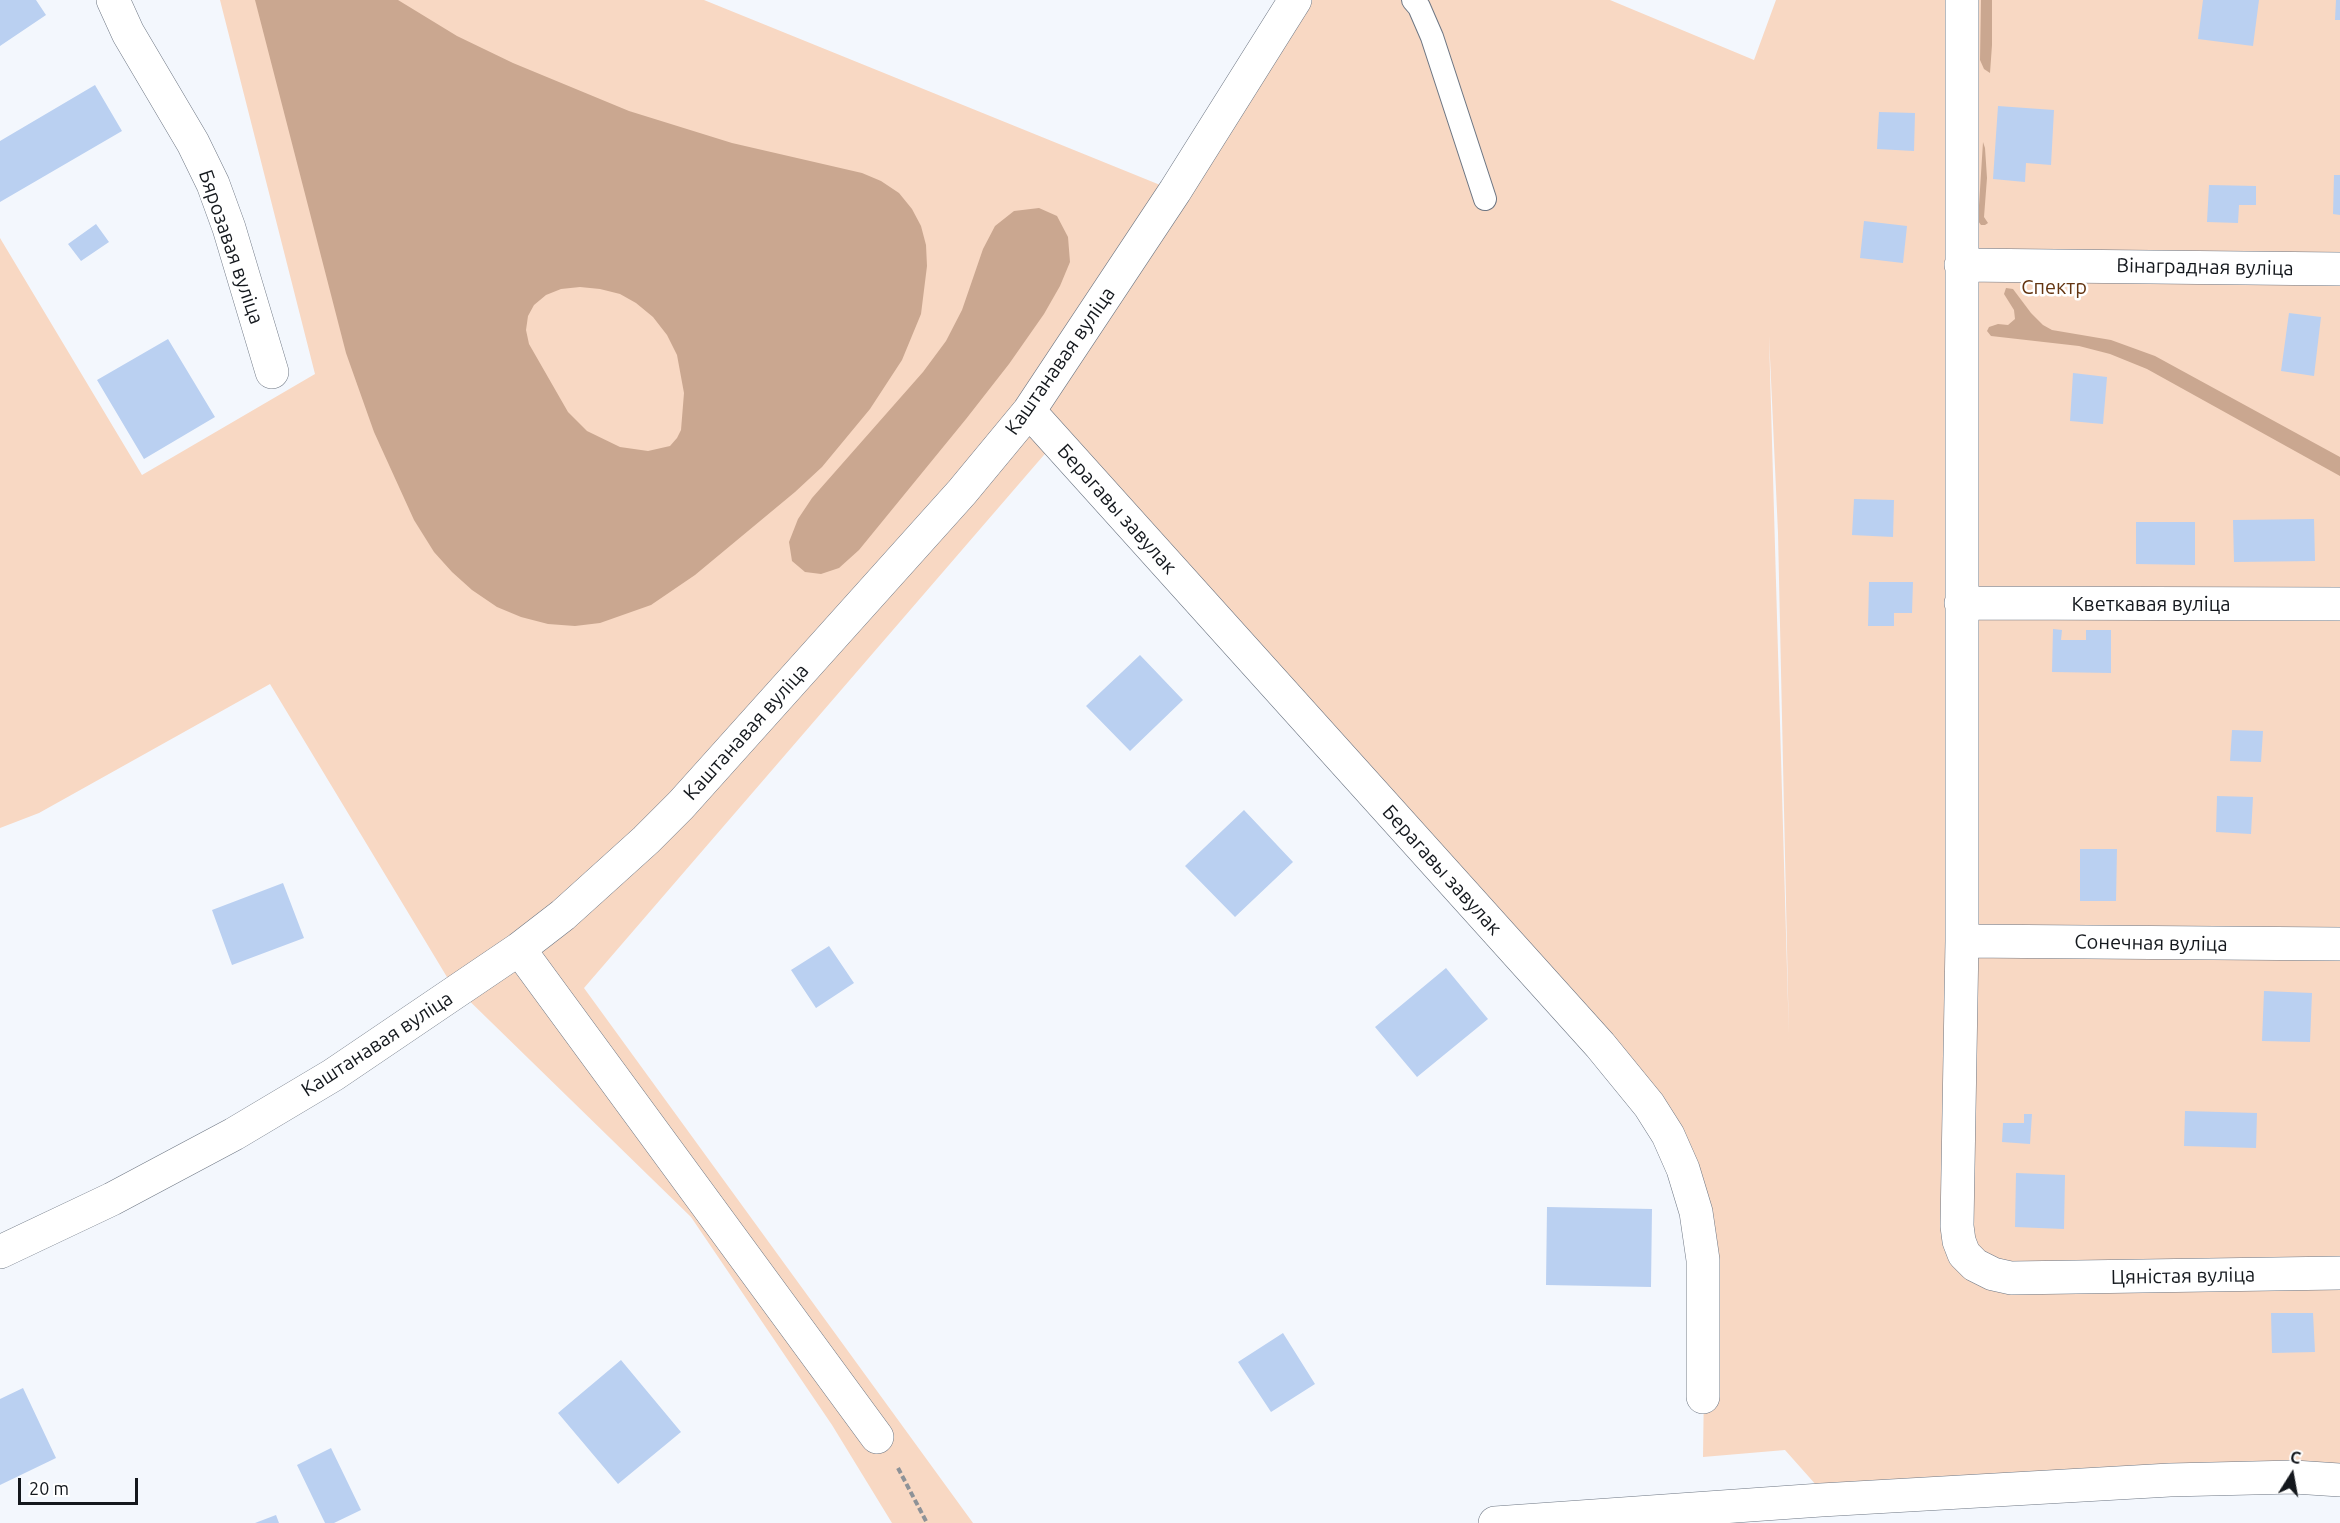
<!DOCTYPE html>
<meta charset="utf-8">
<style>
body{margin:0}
#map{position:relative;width:2340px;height:1523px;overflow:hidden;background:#f3f7fd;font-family:Ubuntu,sans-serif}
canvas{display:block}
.north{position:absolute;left:2262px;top:1445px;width:60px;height:60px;-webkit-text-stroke:4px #fff;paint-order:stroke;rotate:11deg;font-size:16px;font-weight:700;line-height:24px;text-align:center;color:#14181d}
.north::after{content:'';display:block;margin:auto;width:21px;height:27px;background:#14181d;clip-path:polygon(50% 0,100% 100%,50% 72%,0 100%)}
.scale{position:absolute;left:18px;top:1478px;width:120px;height:27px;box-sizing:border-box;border:3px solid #14181d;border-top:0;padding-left:8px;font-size:18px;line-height:21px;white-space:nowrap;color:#14181d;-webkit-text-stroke:4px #fff;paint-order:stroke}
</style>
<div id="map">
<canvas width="2340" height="1523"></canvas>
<div class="north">С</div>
<div class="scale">20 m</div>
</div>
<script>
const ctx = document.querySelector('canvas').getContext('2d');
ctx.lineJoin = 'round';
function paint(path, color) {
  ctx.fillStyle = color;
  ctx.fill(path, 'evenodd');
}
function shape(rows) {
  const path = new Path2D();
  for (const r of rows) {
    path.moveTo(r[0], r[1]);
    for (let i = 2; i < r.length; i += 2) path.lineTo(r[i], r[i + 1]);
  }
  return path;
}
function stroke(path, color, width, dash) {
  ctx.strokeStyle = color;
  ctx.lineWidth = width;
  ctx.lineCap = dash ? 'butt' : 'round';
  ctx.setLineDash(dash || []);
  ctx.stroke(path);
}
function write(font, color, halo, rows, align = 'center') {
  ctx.font = font + ' Ubuntu,sans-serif';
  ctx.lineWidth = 5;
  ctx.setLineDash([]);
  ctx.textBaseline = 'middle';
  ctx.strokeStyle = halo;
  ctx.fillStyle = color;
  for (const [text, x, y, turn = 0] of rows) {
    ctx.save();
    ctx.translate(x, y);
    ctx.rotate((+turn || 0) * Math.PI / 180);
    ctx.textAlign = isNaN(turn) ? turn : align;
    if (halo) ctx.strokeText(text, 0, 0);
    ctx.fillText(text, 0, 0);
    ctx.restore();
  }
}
const green = shape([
 [220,0,704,0,1175,191,1295,0,1610,0,1754,60,1776,0,2340,0,2340,1480,1825,1495,1785,1450,1703,1457,1705,1310,1668,1135,1056,441,584,988,973,1523,892,1523,832,1425,691,1217,450,982,270,684,39,813,0,828,0,238,142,475,315,374],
 [1769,336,1778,533,1789,1040,1789,1039]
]);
const water = shape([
 [255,0,398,0,457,36,513,63,629,111,732,143,862,173,881,181,899,193,912,209,921,226,926,245,927,266,921,314,902,360,870,409,822,467,795,492,695,575,651,605,600,623,575,626,548,624,521,617,497,607,472,590,452,572,434,552,414,520,374,432,346,353],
 [580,287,600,289,620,294,636,303,653,317,667,335,677,355,684,393,681,430,677,438,670,446,648,451,620,447,587,431,568,412,529,344,526,330,528,316,534,305,546,295,561,289],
 [1981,0,1992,0,1992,45,1990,73,1984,69,1980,60],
 [1983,142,1985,148,1987,178,1984,217,1988,223,1985,225,1981,225,1978,221],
 [1039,208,1057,216,1068,237,1070,262,1060,286,1044,314,1009,364,966,419,859,550,839,568,821,574,805,572,792,561,789,542,798,519,812,498,923,372,946,341,962,310,983,249,995,226,1014,211],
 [2006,288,2013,289,2031,313,2043,325,2052,330,2111,340,2155,356,2340,457,2340,476,2147,369,2110,354,2079,346,1991,336,1987,331,1989,327,1998,324,2008,325,2015,319,2014,310,2004,294]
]);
const building = shape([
 [0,0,36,0,46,15,0,46],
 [2203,0,2259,0,2253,46,2198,39],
 [2336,0,2340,0,2340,20,2335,20],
 [95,85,122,131,0,202,0,141],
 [1998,106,2054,110,2051,165,2026,163,2025,182,1993,179],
 [1879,112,1915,113,1914,151,1877,149],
 [2334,175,2340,175,2340,215,2333,214],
 [2209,185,2256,186,2256,205,2239,205,2238,223,2207,222],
 [1864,221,1907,226,1903,263,1860,258],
 [96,224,109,242,81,261,68,244],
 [2289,313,2321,317,2314,376,2281,371],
 [168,339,215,417,144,459,97,380],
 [2073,373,2107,377,2103,424,2070,421],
 [1854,499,1894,500,1893,537,1852,535],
 [2314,519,2315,561,2234,562,2233,520],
 [2136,522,2195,522,2195,565,2136,564],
 [1869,582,1913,582,1912,613,1894,613,1894,626,1868,626],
 [2053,629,2062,630,2061,640,2086,640,2086,630,2111,630,2111,673,2052,672],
 [1140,655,1183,700,1130,751,1086,706],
 [2232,730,2263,731,2261,762,2230,761],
 [2217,796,2253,797,2251,834,2216,832],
 [1244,810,1293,862,1235,917,1185,866],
 [2080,849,2117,849,2116,901,2080,901],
 [283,883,304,938,232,965,212,910],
 [829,946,854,983,816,1008,791,970],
 [1446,968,1488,1019,1417,1077,1375,1027],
 [2264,991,2312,993,2310,1042,2262,1041],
 [2185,1111,2257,1113,2256,1148,2184,1146],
 [2024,1114,2032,1114,2030,1144,2002,1142,2003,1123,2024,1123],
 [2016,1173,2065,1175,2064,1229,2015,1227],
 [1547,1207,1652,1209,1651,1287,1546,1285],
 [2271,1313,2313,1313,2315,1352,2272,1353],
 [1283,1333,1315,1384,1271,1412,1238,1362],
 [621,1360,681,1432,618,1484,558,1413],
 [23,1388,56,1458,0,1485,0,1399],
 [331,1448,361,1510,334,1523,325,1523,297,1465],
 [276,1515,279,1523,255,1523]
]);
const path = shape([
 [898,1468,927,1523]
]);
const lane = shape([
 [1413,0,1419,7,1432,37,1485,199]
]);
const street = shape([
 [113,0,128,33,193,143,213,184,229,228,272,372],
 [1962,0,1962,941,1957,1226,1959,1241,1964,1254,1975,1265,1993,1274,2011,1278,2340,1273],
 [1961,265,2340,269],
 [1029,411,1600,1045,1649,1105,1668,1135,1683,1169,1696,1212,1703,1260,1703,1397],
 [1961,603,2340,604],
 [1962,941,2340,944],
 [519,949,877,1437],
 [0,1252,112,1199,234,1134,333,1075,519,949,563,915,646,840,681,805,962,492,1029,411,1175,191,1295,0],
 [1495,1523,1821,1500,2170,1480,2294,1477,2340,1480]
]);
const streetNames = [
 ["Бярозавая вуліца",231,247,71],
 ["Вінаградная вуліца",2205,267,1],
 ["Каштанавая вуліца",1060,361,-55],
 ["Берагавы завулак",1117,509,48],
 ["Кветкавая вуліца",2151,604],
 ["Каштанавая вуліца",746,732,-48],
 ["Берагавы завулак",1442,870,48],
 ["Сонечная вуліца",2151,943,1],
 ["Каштанавая вуліца",377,1044,-33],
 ["Цяністая вуліца",2183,1276,-1]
];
const parkNames = [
 ["Спектр",2054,287]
];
paint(green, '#f8d8c3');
paint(water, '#caa790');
paint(building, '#bad0f1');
stroke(lane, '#6d7683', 24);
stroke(street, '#6d7683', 34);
stroke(path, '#8e9297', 4, [6, 3]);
stroke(lane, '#fff', 22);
stroke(street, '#fff', 33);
write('20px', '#14181d', '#fff', streetNames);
write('20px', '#633410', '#fff', parkNames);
</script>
